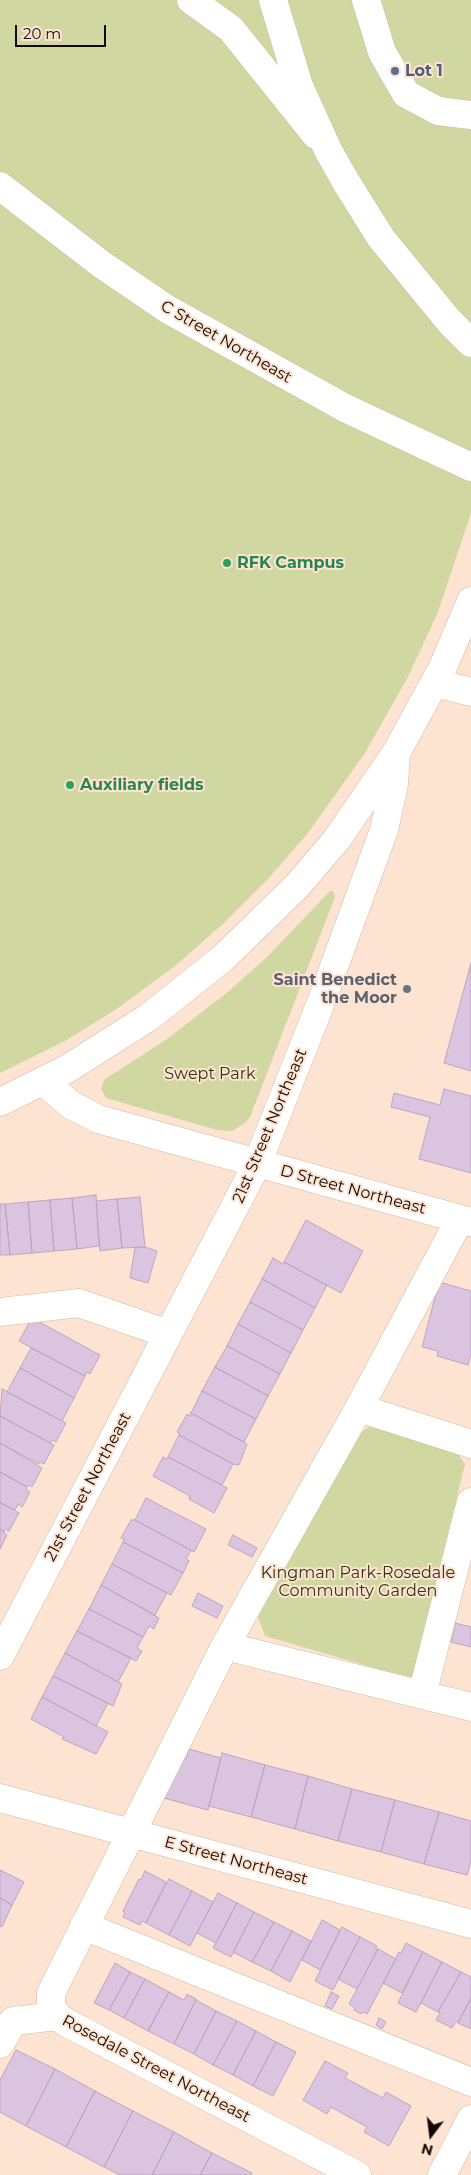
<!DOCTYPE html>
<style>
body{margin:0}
#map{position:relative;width:471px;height:2175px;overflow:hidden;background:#fde3d2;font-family:Montserrat,sans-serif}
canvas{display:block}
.north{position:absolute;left:406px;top:2110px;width:50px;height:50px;-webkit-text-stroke:4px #fde3d2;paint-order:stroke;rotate:195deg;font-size:14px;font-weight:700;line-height:20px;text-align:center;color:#140a04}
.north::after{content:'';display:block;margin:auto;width:18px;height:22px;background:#140a04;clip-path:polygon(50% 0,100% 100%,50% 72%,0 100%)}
.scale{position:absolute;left:15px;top:25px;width:91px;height:22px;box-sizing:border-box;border:2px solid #140a04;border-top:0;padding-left:6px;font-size:15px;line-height:18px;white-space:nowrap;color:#140a04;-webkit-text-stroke:4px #fde3d2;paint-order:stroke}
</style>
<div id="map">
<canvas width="471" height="2175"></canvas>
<div class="north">N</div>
<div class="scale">20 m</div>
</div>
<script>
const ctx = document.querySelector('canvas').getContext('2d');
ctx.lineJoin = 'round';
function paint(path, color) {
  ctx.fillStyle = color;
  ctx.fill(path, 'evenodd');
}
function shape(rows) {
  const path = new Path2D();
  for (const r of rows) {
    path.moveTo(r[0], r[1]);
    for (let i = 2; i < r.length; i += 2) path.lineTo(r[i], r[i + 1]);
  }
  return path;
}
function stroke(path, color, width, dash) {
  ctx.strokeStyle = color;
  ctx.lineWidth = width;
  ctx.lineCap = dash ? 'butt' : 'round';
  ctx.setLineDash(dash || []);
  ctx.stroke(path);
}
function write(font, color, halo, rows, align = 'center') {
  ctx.font = font + ' Montserrat,sans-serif';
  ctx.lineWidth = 4;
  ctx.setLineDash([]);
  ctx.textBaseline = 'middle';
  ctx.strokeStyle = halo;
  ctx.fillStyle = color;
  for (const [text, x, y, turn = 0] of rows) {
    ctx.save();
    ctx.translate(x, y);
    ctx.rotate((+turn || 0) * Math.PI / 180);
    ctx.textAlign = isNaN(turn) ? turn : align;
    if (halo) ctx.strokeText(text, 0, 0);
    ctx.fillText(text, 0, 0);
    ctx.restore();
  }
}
const green = shape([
 [0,0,471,0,471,513,438,612,409,675,365,753,308,833,268,879,224,923,175,966,115,1010,65,1041,0,1073],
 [330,891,333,891,335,897,250,1117,245,1123,232,1131,217,1130,106,1098,101,1089,104,1080,167,1039,228,992,267,957],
 [372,1425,454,1448,465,1464,412,1679,265,1636,256,1612,348,1441]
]);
const building = shape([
 [471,963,471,1071,444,1063,471,963],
 [444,1089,471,1096,471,1173,419,1159,430,1117,391,1107,394,1093,440,1105,444,1089],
 [96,1195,99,1246,77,1249,72,1198,96,1195],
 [140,1197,145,1247,122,1248,117,1199,140,1197],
 [72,1198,77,1249,54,1251,50,1200,72,1198],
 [117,1199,122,1248,100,1251,96,1201,117,1199],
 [50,1200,54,1251,32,1253,28,1202,50,1200],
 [28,1202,32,1253,10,1255,5,1204,28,1202],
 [0,1204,5,1204,10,1255,0,1255,0,1204],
 [306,1220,363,1251,341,1293,284,1262,306,1220],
 [145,1247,157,1251,148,1283,130,1278,135,1248,145,1247],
 [273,1258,283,1264,284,1262,327,1285,315,1308,262,1279,273,1258],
 [262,1279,315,1308,303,1330,250,1302,262,1279],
 [439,1282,471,1291,471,1353,468,1365,437,1356,438,1351,422,1347,439,1282],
 [250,1302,303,1330,291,1353,238,1324,250,1302],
 [32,1318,100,1355,90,1374,87,1372,85,1376,19,1341,32,1318],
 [238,1324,291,1353,280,1374,227,1346,238,1324],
 [227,1346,280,1374,268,1396,215,1367,227,1346],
 [31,1348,85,1376,74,1398,20,1368,31,1348],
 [215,1367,268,1396,256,1419,202,1391,215,1367],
 [20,1368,74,1398,62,1421,7,1392,20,1368],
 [2,1389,66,1423,56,1442,52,1440,50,1443,0,1416,2,1389],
 [202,1391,256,1419,244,1442,191,1413,202,1391],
 [191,1413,247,1444,239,1465,233,1464,179,1435,180,1433,177,1432,187,1414,190,1416,191,1413],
 [0,1416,54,1445,44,1464,40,1462,39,1464,0,1443,0,1416],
 [179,1435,233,1464,222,1485,168,1457,179,1435],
 [0,1443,42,1468,32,1487,29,1485,27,1487,0,1472,0,1443],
 [163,1457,166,1459,168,1457,227,1488,214,1513,189,1499,190,1496,153,1476,163,1457],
 [0,1472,27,1487,26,1490,30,1492,22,1507,18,1504,15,1510,0,1503,0,1472],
 [146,1498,206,1529,194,1552,135,1520,146,1498],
 [0,1502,19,1513,9,1531,5,1529,4,1532,0,1529,0,1502],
 [131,1520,135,1520,191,1550,186,1559,189,1561,183,1573,123,1542,125,1540,121,1538,131,1520],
 [0,1529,7,1535,0,1549,0,1529],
 [233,1535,257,1548,252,1557,228,1545,233,1535],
 [123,1542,183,1573,171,1595,112,1564,123,1542],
 [112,1564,167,1593,155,1615,101,1585,112,1564],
 [101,1585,159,1618,154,1629,149,1626,143,1637,89,1609,101,1585],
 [198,1593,223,1606,217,1618,192,1606,198,1593],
 [89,1609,143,1637,137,1648,142,1651,136,1661,77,1631,89,1609],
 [455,1623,471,1627,471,1647,451,1642,455,1623],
 [77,1631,131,1658,118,1682,65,1653,77,1631],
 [65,1653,122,1684,113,1706,53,1676,65,1653],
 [53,1676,108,1703,96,1726,42,1697,53,1676],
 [42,1697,108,1732,96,1754,62,1739,64,1737,31,1719,42,1697],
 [189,1749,221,1758,208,1810,160,1797,175,1756,186,1759,189,1749],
 [222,1753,265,1765,251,1817,209,1806,222,1753],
 [265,1765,308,1776,295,1829,251,1817,265,1765],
 [308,1776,352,1789,338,1841,295,1829,308,1776],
 [352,1789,395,1800,381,1852,338,1841,352,1789],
 [395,1800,439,1812,424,1864,381,1852,395,1800],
 [439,1812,471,1821,471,1861,467,1875,424,1864,439,1812],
 [0,1870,24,1882,12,1905,0,1898,0,1870],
 [145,1871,166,1882,146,1923,142,1921,140,1925,123,1917,125,1912,123,1911,139,1879,141,1880,145,1871],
 [169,1879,192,1891,169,1935,146,1923,169,1879],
 [192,1891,213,1902,190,1946,169,1935,192,1891],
 [218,1893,237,1903,216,1943,197,1933,218,1893],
 [0,1898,12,1905,2,1927,0,1926,0,1898],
 [237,1903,254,1912,231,1957,213,1948,237,1903],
 [254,1912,274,1922,252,1962,233,1952,254,1912],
 [322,1920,340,1930,320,1970,302,1960,322,1920],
 [274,1922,292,1931,271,1971,252,1962,274,1922],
 [342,1927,360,1937,333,1990,315,1981,342,1927],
 [292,1931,311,1941,290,1982,271,1971,292,1931],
 [360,1937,377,1946,375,1949,378,1949,357,1989,338,1979,360,1937],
 [406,1943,423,1952,402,1993,383,1983,399,1952,401,1953,406,1943],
 [378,1949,396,1959,367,2014,363,2012,361,2014,354,2010,355,2008,349,2004,378,1949],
 [423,1952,442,1962,416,2012,398,2003,423,1952],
 [442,1962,461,1972,438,2012,421,2003,442,1962],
 [115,1963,130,1972,109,2010,94,2003,115,1963],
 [130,1972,145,1979,124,2018,109,2010,130,1972],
 [461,1972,471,1977,471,1998,458,2023,456,2021,452,2028,436,2020,440,2013,438,2012,461,1972],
 [145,1979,169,1992,148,2031,124,2018,145,1979],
 [169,1992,184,2000,187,1994,196,1999,174,2044,148,2031,169,1992],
 [331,1992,339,1996,332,2009,325,2006,331,1992],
 [471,1998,471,2029,458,2023,471,1998],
 [196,2000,216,2011,194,2054,174,2044,196,2000],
 [216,2011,237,2021,213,2065,194,2054,216,2011],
 [379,2018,386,2022,382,2029,376,2025,379,2018],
 [237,2021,256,2031,233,2075,213,2065,237,2021],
 [256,2031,276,2042,253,2086,233,2075,256,2031],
 [276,2042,296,2052,273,2096,253,2086,276,2042],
 [16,2050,55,2069,26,2126,0,2112,0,2080,16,2050],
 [325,2061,348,2073,345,2078,383,2098,386,2092,411,2106,389,2146,364,2132,367,2127,331,2107,327,2114,303,2100,325,2061],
 [55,2069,95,2091,66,2147,26,2126,55,2069],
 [95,2091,133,2111,104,2167,66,2147,95,2091],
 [133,2111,174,2132,152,2175,120,2175,104,2167,133,2111],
 [174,2132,212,2153,200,2175,152,2175,174,2132],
 [212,2153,252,2173,251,2175,200,2175,212,2153]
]);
const minor = shape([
 [191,0,231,29,316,135],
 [366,0,382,52,406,94,438,111,471,115],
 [435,683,471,692],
 [43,1081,71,1105,98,1119,471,1222],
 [0,1102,67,1069,149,1017,223,958,297,886,337,839,396,753,443,667,471,601],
 [0,1312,79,1303,168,1334],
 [359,1408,471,1444],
 [225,1646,471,1707],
 [0,1656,257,1164,320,1005,384,830,394,784,396,753],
 [422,1695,471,1502],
 [0,1798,471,1924],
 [84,1926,471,2082],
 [0,2044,13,2021,57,2016],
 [357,2175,67,2023,57,2016,51,2005,51,1993,225,1646,359,1408,460,1219],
 [442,2175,471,2119]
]);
const major = shape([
 [273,0,299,86,328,150,346,182,381,238,449,321,471,343],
 [0,186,101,264,167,309,345,408,471,467]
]);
const markers = [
 [395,71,5,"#5c6f8a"],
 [227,563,5,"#2e9e5b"],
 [70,785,5,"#2e9e5b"],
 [407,989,5,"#6b7280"]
];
const serviceNames = [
 ["Lot 1",405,71]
];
const streetNames = [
 ["C Street Northeast",226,342,30],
 ["21st Street Northeast",270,1126,-67],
 ["D Street Northeast",353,1190,15],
 ["21st Street Northeast",88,1487,-62],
 ["E Street Northeast",236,1861,15],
 ["Rosedale Street Northeast",156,2069,28]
];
const leisureNames = [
 ["RFK Campus",237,563],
 ["Auxiliary fields",80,785]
];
const worshipNames = [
 ["Saint Benedict",397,980],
 ["the Moor",397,998]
];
const parkNames = [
 ["Swept Park",210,1074],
 ["Kingman Park-Rosedale",358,1573],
 ["Community Garden",358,1591]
];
paint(green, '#d1d7a1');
paint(building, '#dac4e0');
stroke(building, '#bca6c1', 1);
stroke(minor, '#d7b8a3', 29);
stroke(major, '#d7b8a3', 29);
stroke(minor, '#fff', 28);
stroke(major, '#fff', 28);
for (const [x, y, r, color] of markers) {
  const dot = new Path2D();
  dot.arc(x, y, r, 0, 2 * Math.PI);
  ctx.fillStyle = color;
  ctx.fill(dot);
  stroke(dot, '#fde3d2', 2);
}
write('bold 16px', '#4e5e75', '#fde3d2', serviceNames, 'left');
write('16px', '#140a04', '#fde3d2', streetNames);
write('bold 16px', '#27864d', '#fde3d2', leisureNames, 'left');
write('bold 16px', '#5b616d', '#fde3d2', worshipNames, 'right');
write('16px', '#323510', '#fde3d2', parkNames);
</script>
